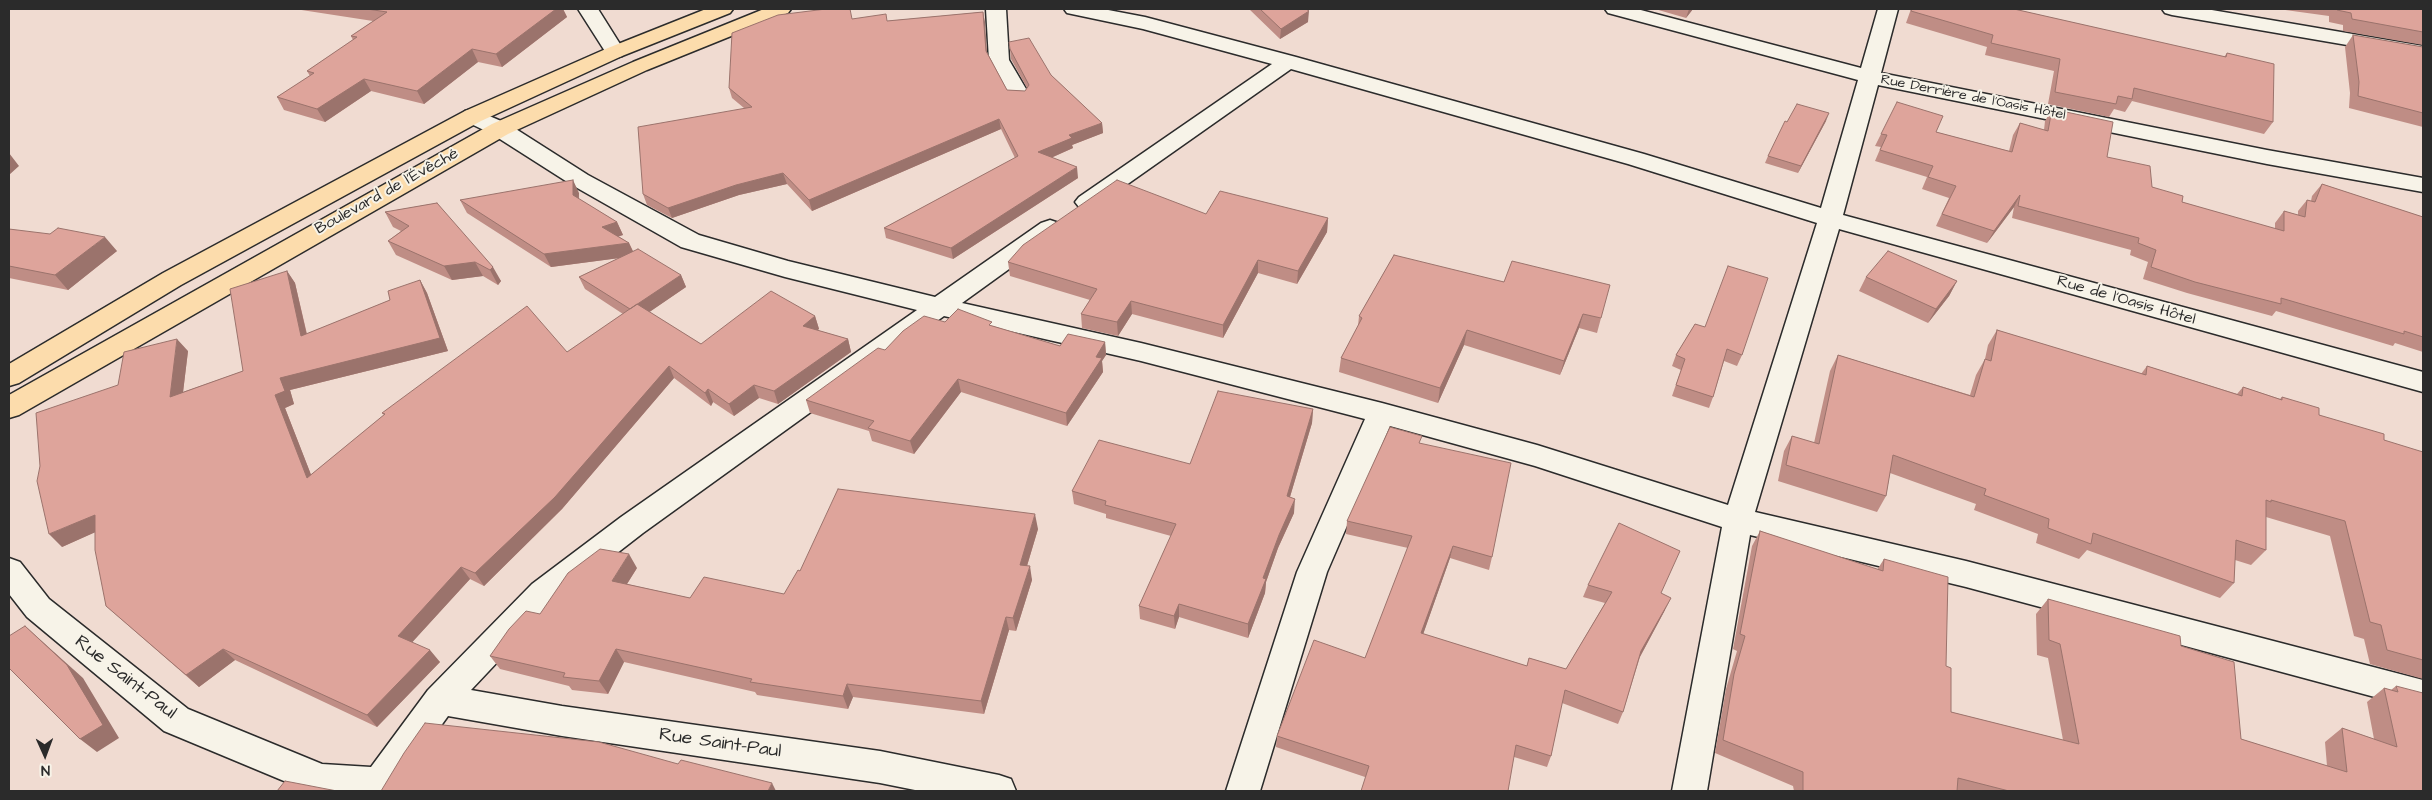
<!DOCTYPE html>
<meta charset="utf-8">
<style>
body{margin:0}
#map{position:relative;width:2432px;height:800px;overflow:hidden;background:#f0dbd1;font-family:"Architects Daughter",sans-serif}
canvas{display:block}
.frame{position:absolute;inset:0;border:10px solid #2b2b2b;pointer-events:none}
.north{position:absolute;left:20px;top:730px;width:50px;height:50px;-webkit-text-stroke:4px #f7f3e8;paint-order:stroke;rotate:178deg;font-size:14px;font-weight:700;line-height:20px;text-align:center;color:#2b2b2b}
.north::after{content:'';display:block;margin:auto;width:18px;height:22px;background:#2b2b2b;clip-path:polygon(50% 0,100% 100%,50% 72%,0 100%)}
</style>
<div id="map">
<canvas width="2432" height="800"></canvas>
<div class="frame"></div>
<div class="north">N</div>
</div>
<script>
const ctx = document.querySelector('canvas').getContext('2d');
ctx.lineJoin = 'round';
function shape(rows) {
  const path = new Path2D();
  for (const r of rows) {
    path.moveTo(r[0], r[1]);
    for (let i = 2; i < r.length; i += 2) path.lineTo(r[i], r[i + 1]);
  }
  return path;
}
function stroke(path, color, width, dash) {
  ctx.strokeStyle = color;
  ctx.lineWidth = width;
  ctx.lineCap = dash ? 'butt' : 'round';
  ctx.setLineDash(dash || []);
  ctx.stroke(path);
}
function paint(path, color) {
  ctx.fillStyle = color;
  ctx.fill(path, 'evenodd');
}
function write(font, color, halo, rows, align = 'center') {
  ctx.font = font + ' "Architects Daughter",sans-serif';
  ctx.lineWidth = 4;
  ctx.setLineDash([]);
  ctx.textBaseline = 'middle';
  ctx.strokeStyle = halo;
  ctx.fillStyle = color;
  for (const [text, x, y, turn = 0] of rows) {
    ctx.save();
    ctx.translate(x, y);
    ctx.rotate((+turn || 0) * Math.PI / 180);
    ctx.textAlign = isNaN(turn) ? turn : align;
    if (halo) ctx.strokeText(text, 0, 0);
    ctx.fillText(text, 0, 0);
    ctx.restore();
  }
}
const street = shape([
 [578,9,598,9,625,52,622,56,615,58,608,56,578,9],
 [986,9,1006,9,1009,60,1029,94,1026,99,1018,100,1010,99,989,60,986,9],
 [1064,9,1103,9,1145,17,1296,57,1644,154,1821,208,1858,80,1608,13,1605,9,1637,9,1861,68,1878,9,1898,9,1881,73,2267,150,2423,178,2423,192,2267,164,1878,85,1843,215,2423,372,2423,392,1839,229,1755,512,1966,561,2423,680,2423,710,1966,587,1750,535,1707,791,1672,791,1722,527,1535,466,1390,426,1327,572,1260,791,1226,791,1297,572,1365,419,1141,361,944,316,643,533,554,602,471,690,562,706,880,751,999,775,1011,779,1016,791,920,791,880,783,562,736,448,716,394,791,308,791,164,731,27,617,9,594,9,558,20,562,49,599,188,709,322,764,371,767,428,690,532,584,621,517,917,310,785,277,681,247,572,185,492,134,465,121,462,116,465,111,473,109,508,124,588,175,699,235,788,261,935,297,1041,223,1050,220,1059,223,1062,228,1059,233,962,303,1141,343,1382,403,1537,445,1728,505,1817,223,1628,164,1291,69,1095,207,1087,209,1079,207,1075,202,1079,197,1272,64,1143,29,1067,13,1064,9],
 [2162,9,2206,9,2423,46,2423,58,2172,15,2165,13,2162,9]
]);
const primary = shape([
 [706,9,733,9,730,13,622,56,481,121,181,285,19,383,9,386,9,364,163,273,465,111,608,48,706,9],
 [764,9,791,9,788,13,647,70,508,134,19,415,9,418,9,395,492,124,633,62,764,9]
]);
const wall = shape([
 [295,9,563,9,567,17,502,67,478,62,424,104,371,91,325,122,284,110,277,97,310,76,307,71,353,40,351,36,373,21],
 [1249,9,1306,9,1308,22,1280,39],
 [1655,9,1693,9,1686,18],
 [1911,9,2014,9,2224,57,2227,53,2273,122,2264,134,2132,101,2125,112,2114,109,2109,117,2048,104,2054,71,1985,55,1987,47,1906,23],
 [2278,9,2423,9,2423,45,2343,31,2343,25,2329,22,2329,16],
 [983,12,987,52,1007,90,1025,91,1027,88,1011,59,1010,49,1051,75,1102,123,1103,133,1072,145,1073,148,1051,158,1078,178,953,259,886,238,884,228,1015,158,1001,129,812,211,787,184,739,195,672,218,647,205,643,194,744,108,732,98,729,88,853,19,887,21],
 [2353,35,2423,47,2423,127,2349,108,2350,93,2345,47],
 [2052,109,2107,157,2152,187,2182,202,2275,229,2275,223,2284,211,2298,215,2298,211,2307,200,2311,201,2312,196,2322,184,2423,217,2423,352,2395,343,2393,346,2276,311,2272,316,2187,293,2143,279,2148,262,2130,255,2131,250,2012,218,2014,207,1987,243,1936,226,1949,198,1922,189,1927,177,1875,161,1881,147,1875,146,1881,134,1936,132,2009,151,2013,135,2020,123,2044,130,2045,121],
 [1826,121,1798,173,1765,163,1768,156,1787,122],
 [579,193,579,199,617,222,623,235,618,236,629,243,633,251,681,275,686,287,649,312,701,344,815,316,819,329,817,330,848,339,851,352,778,404,759,398,734,416,713,402,711,406,674,378,562,509,484,586,470,579,412,642,440,662,377,727,235,660,199,687,106,606,95,532,62,547,118,385,188,351,183,392,243,371,287,271,295,283,307,334,390,300,420,280,427,293,448,351,290,390,294,404,285,408,311,475,384,415,382,413,567,352,623,314,585,289,579,277,619,258,551,267,467,213,460,200],
 [437,203,501,281,498,285,483,276,452,280,396,255,388,241,401,231,393,227,385,212],
 [1206,214,1328,218,1327,232,1297,284,1258,273,1223,338,1132,314,1118,336,1082,328,1081,314,1090,300,1010,276,1008,262],
 [9,229,117,251,68,290,9,278],
 [1394,255,1601,318,1597,333,1579,328,1560,375,1464,345,1438,403,1339,372,1341,358,1358,326,1359,316],
 [1866,277,1957,281,1949,296,1928,323,1859,291],
 [945,322,993,326,1060,346,1105,342,1106,355,1102,361,1103,372,1067,426,961,392,914,454,872,441,869,431,810,413,806,400,885,350],
 [1695,324,1742,355,1737,366,1724,361,1713,397,1709,408,1672,396,1681,370,1672,366,1676,355],
 [1997,330,2141,374,2147,366,2237,394,2243,387,2280,399,2282,397,2319,415,2384,440,2423,459,2423,679,2370,664,2364,639,2354,636,2330,536,2266,517,2266,550,2251,565,2235,560,2234,583,2220,598,2087,550,2079,559,2036,543,2038,534,1974,510,1976,504,1890,473,1886,496,1877,512,1778,481,1784,451,1792,436,1814,443,1830,371,1838,355,1970,395,1976,375,1985,359,1988,345],
 [1313,409,1312,423,1290,497,1294,513,1278,548,1266,582,1265,593,1248,638,1179,617,1175,629,1140,619,1139,606,1171,536,1106,518,1106,514,1074,504,1072,491,1190,464],
 [1420,443,1492,557,1489,570,1450,558,1423,634,1527,666,1529,658,1566,669,1605,603,1583,597,1588,585,1661,593,1665,610,1640,657,1623,712,1618,724,1562,703,1551,756,1547,767,1514,757,1365,777,1276,747,1277,736,1365,658,1408,548,1346,534,1347,521],
 [1038,529,1027,566,1032,580,1016,631,1009,630,984,714,853,697,848,709,757,695,755,692,624,662,608,694,572,690,569,686,500,669,490,656,540,614,637,568,627,584,690,598,784,594,800,571],
 [1760,531,1877,570,1884,559,1946,666,1951,712,2063,740,2048,658,2037,655,2036,614,2048,599,2181,646,2241,739,2327,766,2325,742,2342,728,2374,739,2367,702,2384,688,2391,690,2396,686,2423,791,1794,791,1793,786,1715,753,1726,689,1737,651,1733,649,1752,546]
]);
const shadedWall = shape([
 [556,9,563,9,567,17,502,67,496,54],
 [1689,9,1693,9,1686,18],
 [1309,11,1308,22,1280,39,1281,29],
 [983,12,985,22,987,61,986,51],
 [472,49,478,62,424,104,417,91],
 [364,79,371,91,325,122,317,109],
 [1829,113,1826,121,1798,173,1801,166],
 [999,119,1001,129,812,211,809,200],
 [1102,123,1103,133,1072,145,1073,148,1039,163,1038,152,1069,135],
 [9,153,19,166,9,175],
 [1077,167,1078,178,953,259,951,248],
 [783,173,787,184,739,195,672,218,668,208,736,185],
 [573,180,579,193,578,208,573,195],
 [2020,195,2014,207,1987,243,1994,231],
 [1328,218,1327,232,1297,284,1298,271],
 [617,222,623,235,608,240,602,227],
 [105,237,117,251,68,290,55,275],
 [629,243,635,256,551,267,544,254],
 [1258,260,1258,273,1223,338,1223,325],
 [475,262,483,276,452,280,444,266],
 [493,267,501,281,498,285,490,270],
 [287,271,295,283,310,349,301,336],
 [681,275,686,287,635,322,630,309],
 [420,280,427,293,448,351,290,390,294,404,285,408,317,490,307,478,275,395,280,378],
 [1957,281,1949,296,1928,323,1936,309],
 [1131,301,1132,314,1118,336,1117,322],
 [1583,314,1579,328,1560,375,1564,361],
 [815,316,819,329,807,338,803,326],
 [1467,330,1464,345,1438,403,1440,388],
 [177,339,188,351,181,409,170,397],
 [848,339,851,352,778,404,774,391],
 [1105,342,1106,355,1102,361,1103,372,1067,426,1066,413,1096,357],
 [669,366,674,378,562,509,484,586,475,573],
 [958,379,961,392,914,454,910,441],
 [754,385,759,398,734,416,729,404],
 [708,389,713,402,711,406,705,393],
 [1313,409,1312,423,1286,510,1287,496],
 [1295,499,1294,513,1278,548,1266,582,1265,593,1248,638,1248,624,1263,578,1279,535],
 [1035,514,1038,529,1023,579,1020,565],
 [95,515,107,527,62,547,49,534],
 [1453,546,1450,558,1419,646,1421,633],
 [629,554,637,568,620,595,612,581],
 [1030,566,1032,580,1016,631,1013,618],
 [461,567,470,579,407,648,398,636],
 [1671,598,1665,610,1636,664,1641,651],
 [1179,604,1179,617,1175,629,1174,616],
 [1006,617,1009,630,984,714,981,701],
 [25,626,83,678,119,738,97,752,80,739],
 [223,649,235,660,199,687,186,675],
 [616,649,624,662,608,694,599,681],
 [430,650,440,662,377,727,367,715],
 [847,684,853,697,848,709,843,696],
 [772,783,776,791,768,791]
]);
const building = shape([
 [367,9,556,9,496,54,472,49,417,91,364,79,317,109,277,97,314,73,307,71,357,37,351,36,387,12,367,9],
 [826,9,850,9,852,19,886,14,887,21,983,12,986,51,1007,90,1025,91,1029,85,1010,49,1009,42,1029,38,1051,75,1102,123,1069,135,1072,138,1038,152,1077,167,951,248,884,228,1018,156,999,119,809,200,783,173,736,185,668,208,643,194,638,127,752,107,729,88,732,33,778,15,826,9],
 [1260,9,1306,9,1309,11,1281,29,1260,9],
 [1912,9,2014,9,2226,57,2227,53,2274,64,2273,122,2134,88,2132,99,2118,96,2116,104,2055,92,2060,59,1991,43,1993,35,1911,11,1912,9],
 [2337,9,2423,9,2423,32,2352,19,2351,13,2337,10,2337,9],
 [2353,35,2423,47,2423,113,2358,96,2359,82,2353,35],
 [1897,102,1943,116,1936,132,2012,152,2020,123,2048,131,2052,109,2113,122,2107,157,2150,166,2152,187,2183,196,2182,202,2284,231,2284,211,2305,217,2307,200,2315,202,2322,184,2423,217,2423,337,2404,331,2404,334,2281,298,2281,304,2195,282,2151,267,2156,250,2138,243,2139,238,2018,206,2020,195,1994,231,1942,214,1956,186,1928,177,1933,166,1880,150,1887,135,1881,134,1897,102],
 [1797,104,1829,113,1801,166,1768,156,1785,121,1787,122,1797,104],
 [573,180,573,195,617,222,602,227,629,243,544,254,460,200,573,180],
 [1117,180,1206,214,1220,191,1328,218,1298,271,1258,260,1223,325,1131,301,1117,322,1081,314,1097,289,1008,262,1023,245,1117,180],
 [437,203,493,267,490,270,475,262,444,266,388,241,409,226,385,212,437,203],
 [58,228,105,237,55,275,9,266,9,229,50,234,58,228],
 [638,249,681,275,630,309,579,277,638,249],
 [1888,251,1957,281,1936,309,1866,277,1888,251],
 [1394,255,1504,282,1512,261,1610,285,1601,318,1583,314,1564,361,1467,330,1440,388,1341,358,1362,318,1359,316,1394,255],
 [1728,266,1768,278,1742,355,1727,349,1713,397,1676,385,1685,359,1676,355,1695,324,1705,327,1728,266],
 [287,271,301,336,390,300,388,291,420,280,440,338,280,378,285,391,275,395,307,478,385,414,382,413,527,306,567,352,637,304,701,344,771,291,815,316,803,326,848,339,774,391,754,385,729,404,708,389,705,393,669,366,555,497,475,573,461,567,398,636,430,650,367,715,223,649,186,675,106,606,95,550,95,515,49,534,37,481,40,466,36,413,118,385,124,352,177,339,170,397,243,371,230,289,287,271],
 [958,309,992,322,989,325,1060,346,1068,334,1105,342,1096,357,1102,358,1066,413,958,379,910,441,868,428,874,421,806,400,878,348,885,350,903,331,924,316,945,322,958,309],
 [1997,330,2146,375,2147,366,2242,396,2243,387,2282,400,2282,397,2319,408,2319,415,2384,434,2384,440,2423,452,2423,660,2387,650,2381,625,2370,622,2345,521,2271,500,2271,502,2266,500,2266,550,2236,540,2234,583,2093,533,2091,544,2048,528,2049,519,1984,495,1986,489,1893,455,1886,496,1786,465,1792,436,1819,444,1838,355,1974,397,1985,359,1991,361,1997,330],
 [1218,391,1313,409,1287,496,1295,499,1279,535,1263,578,1266,579,1248,624,1179,604,1174,616,1139,606,1176,524,1105,505,1106,501,1072,491,1099,440,1190,464,1218,391],
 [1390,427,1422,436,1419,443,1511,463,1492,557,1453,546,1421,633,1527,666,1529,658,1566,669,1612,592,1588,585,1619,523,1680,551,1661,593,1671,598,1641,651,1623,712,1565,690,1551,756,1516,745,1508,791,1361,791,1369,766,1277,736,1314,640,1365,658,1412,536,1347,521,1390,427],
 [838,489,1035,514,1020,565,1030,566,1013,618,1006,617,981,701,847,684,843,696,750,682,752,679,616,649,599,681,563,677,565,673,490,656,509,629,526,611,540,614,568,573,600,549,629,554,612,581,690,598,704,577,784,594,798,570,800,571,838,489],
 [1760,531,1883,571,1884,559,1948,577,1946,666,1951,668,1951,712,2079,744,2060,644,2049,640,2048,599,2180,636,2181,646,2234,662,2241,739,2347,772,2342,728,2397,747,2384,688,2398,692,2396,686,2423,693,2423,791,2009,791,1958,778,1957,791,1803,791,1803,772,1723,740,1734,674,1745,636,1740,634,1760,531],
 [25,626,67,665,103,725,80,739,9,668,9,636,25,626],
 [425,723,599,742,678,764,681,760,772,783,768,791,381,791,404,753,425,723],
 [285,781,337,791,277,791,285,781]
]);
const farStreetnames = [
 ["Rue Derrière de l'Oasis Hôtel",1973,98,11]
];
const streetNames = [
 ["Boulevard de l'Évêché",387,192,-29],
 ["Rue de l'Oasis Hôtel",2126,301,16]
];
const nearStreetnames = [
 ["Rue Saint-Paul",125,678,38],
 ["Rue Saint-Paul",720,744,8]
];
stroke(street, '#2b2b2b', 3);
stroke(primary, '#2b2b2b', 3);
paint(street, '#f7f3e8');
paint(primary, '#fcdcac');
paint(wall, '#bf8d85');
paint(shadedWall, '#9b736c');
paint(building, '#dea49b');
stroke(building, '#9b736c', 1);
write('14px', '#2b2b2b', '#f7f3e8', farStreetnames);
write('16px', '#2b2b2b', '#f7f3e8', streetNames);
write('19px', '#2b2b2b', '#f7f3e8', nearStreetnames);
</script>
